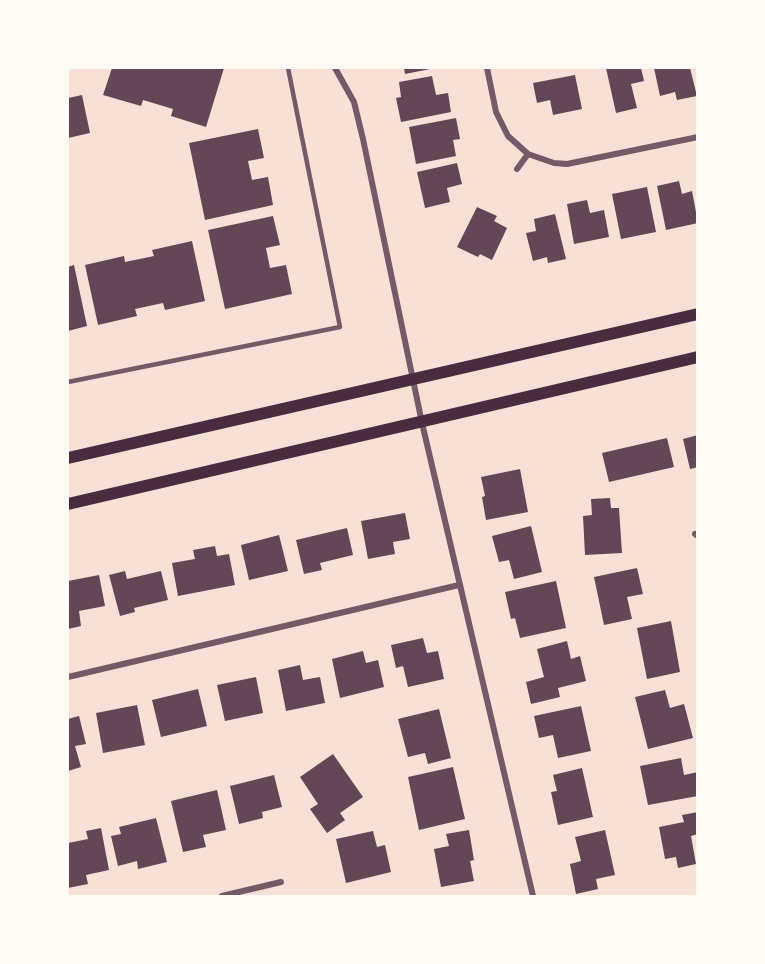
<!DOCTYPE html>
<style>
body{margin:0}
#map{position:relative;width:765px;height:964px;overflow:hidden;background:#f7e1d7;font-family:Overpass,sans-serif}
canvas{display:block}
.frame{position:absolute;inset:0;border:69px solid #fffaf5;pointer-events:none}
</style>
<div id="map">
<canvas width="765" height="964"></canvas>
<div class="frame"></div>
</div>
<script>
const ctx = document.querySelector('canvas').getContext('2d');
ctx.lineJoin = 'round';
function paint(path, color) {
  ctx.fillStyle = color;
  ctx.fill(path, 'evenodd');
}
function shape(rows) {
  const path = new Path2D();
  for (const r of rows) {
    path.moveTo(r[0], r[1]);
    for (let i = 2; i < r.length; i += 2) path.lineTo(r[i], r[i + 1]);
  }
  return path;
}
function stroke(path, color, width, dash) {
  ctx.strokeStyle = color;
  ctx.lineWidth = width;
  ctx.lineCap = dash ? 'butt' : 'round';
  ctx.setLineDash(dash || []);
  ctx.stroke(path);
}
const building = shape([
 [112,68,224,68,206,127,171,116,173,109,143,100,141,106,103,95],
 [404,68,430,68,430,69,405,74],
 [606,68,641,68,644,81,631,84,637,108,616,113],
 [654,68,690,68,697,96,677,100,675,92,660,96],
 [575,75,582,109,553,115,550,100,537,103,533,83],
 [432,76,436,95,448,93,451,112,401,122,396,98,401,97,399,82],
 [82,95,90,133,68,138,68,98],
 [456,118,460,139,453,140,456,156,416,164,409,127],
 [258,129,264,158,248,161,252,180,268,177,273,205,205,220,189,143],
 [457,163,462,184,447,188,450,202,425,208,417,172],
 [679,181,682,194,692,191,698,223,666,230,657,186],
 [647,187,656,232,621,239,612,194],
 [587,200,590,213,604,210,609,237,574,244,567,204],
 [477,207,497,216,494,221,507,228,492,260,480,254,478,257,457,247],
 [555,214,566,259,548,263,547,257,533,261,526,233,536,231,534,219],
 [273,216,280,245,266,248,270,268,286,265,292,294,225,309,208,230],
 [192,241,205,301,165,310,163,303,135,309,137,316,98,325,85,265,124,256,125,262,154,256,152,250],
 [74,265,87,326,68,331,68,267],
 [698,435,698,467,690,469,683,439],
 [667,438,674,467,609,482,602,453],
 [520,469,528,512,486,520,482,497,485,496,481,477],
 [610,498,611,508,619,508,622,553,585,555,583,516,592,515,591,499],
 [405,513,410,539,393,542,395,554,368,559,361,521],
 [531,526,542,572,514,579,509,560,499,562,492,536],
 [347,528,353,555,320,563,322,570,304,574,296,540],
 [279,535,288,571,249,580,241,545],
 [215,546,217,556,229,554,235,585,178,596,172,563,195,559,193,550],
 [637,568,643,594,627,597,632,619,604,625,594,577],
 [125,571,127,579,161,571,168,600,134,608,135,612,120,616,109,575],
 [99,575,105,606,79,611,81,626,68,629,68,581],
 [556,581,566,628,520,638,515,618,511,619,505,592],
 [671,621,680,672,647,679,637,628],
 [423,638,427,653,438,651,444,679,408,687,403,666,396,668,391,645],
 [567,641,571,659,580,656,586,681,558,688,560,697,531,704,526,682,544,677,537,649],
 [363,651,366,663,378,660,384,687,340,698,332,659],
 [300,665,303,680,320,677,325,703,286,711,278,670],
 [256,677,263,713,225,721,217,685],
 [198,689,207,726,161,737,152,700],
 [665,690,670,708,684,704,693,738,648,749,635,697],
 [137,705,145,745,103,753,96,713],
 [581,706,591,751,558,758,553,735,539,738,534,716],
 [439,709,451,758,428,764,425,753,408,757,398,719],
 [79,716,86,744,75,746,81,767,68,771,68,719],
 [333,754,363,797,340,813,345,820,327,833,310,809,318,804,300,777],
 [681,758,684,775,698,772,698,796,648,805,640,766],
 [453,767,465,819,419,830,408,777],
 [582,768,593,817,558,825,551,792,557,791,553,775],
 [274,775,282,807,262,812,263,818,239,824,230,786],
 [217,790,226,830,203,835,206,847,183,852,171,801],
 [698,812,698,834,691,836,696,864,678,868,676,857,665,859,659,827,684,822,682,815],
 [156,818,167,862,138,869,137,861,118,866,111,836,121,834,119,827],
 [101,828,109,870,86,875,88,884,68,888,68,843,88,839,86,831],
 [469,830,474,860,470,861,474,881,441,887,434,849,449,846,446,834],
 [605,830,615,875,596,879,598,889,576,894,570,864,581,861,575,837],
 [373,831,377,847,385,845,391,872,346,883,336,839]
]);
const service = shape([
 [68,382,340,327,288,68]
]);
const minor = shape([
 [335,68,354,102,363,139,422,423,533,896],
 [487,68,496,112,508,136,528,154,554,163,567,164,698,137],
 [517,169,528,154],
 [695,534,698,536],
 [68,677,459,585],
 [222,896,281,882]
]);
const secondary = shape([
 [68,458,698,314],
 [68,504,698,357]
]);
paint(building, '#644757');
stroke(service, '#755966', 4.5);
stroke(minor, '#755966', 6);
stroke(secondary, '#4a2c40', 12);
</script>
